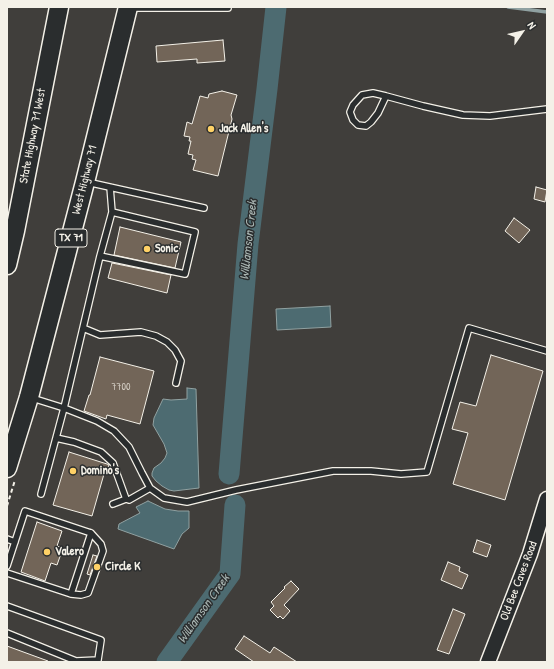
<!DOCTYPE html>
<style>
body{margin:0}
#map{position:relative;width:554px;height:669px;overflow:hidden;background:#403e3b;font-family:"Patrick Hand",sans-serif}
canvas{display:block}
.frame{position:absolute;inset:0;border:8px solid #f4f1e8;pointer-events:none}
.north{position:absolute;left:502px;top:12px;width:40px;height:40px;-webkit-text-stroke:3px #2a2d2e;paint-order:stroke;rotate:56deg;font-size:11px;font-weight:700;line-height:16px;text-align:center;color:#f4f1e8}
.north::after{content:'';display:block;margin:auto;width:14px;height:18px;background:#f4f1e8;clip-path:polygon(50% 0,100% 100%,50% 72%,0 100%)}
</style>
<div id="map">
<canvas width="554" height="669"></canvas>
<div class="frame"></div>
<div class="north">N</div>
</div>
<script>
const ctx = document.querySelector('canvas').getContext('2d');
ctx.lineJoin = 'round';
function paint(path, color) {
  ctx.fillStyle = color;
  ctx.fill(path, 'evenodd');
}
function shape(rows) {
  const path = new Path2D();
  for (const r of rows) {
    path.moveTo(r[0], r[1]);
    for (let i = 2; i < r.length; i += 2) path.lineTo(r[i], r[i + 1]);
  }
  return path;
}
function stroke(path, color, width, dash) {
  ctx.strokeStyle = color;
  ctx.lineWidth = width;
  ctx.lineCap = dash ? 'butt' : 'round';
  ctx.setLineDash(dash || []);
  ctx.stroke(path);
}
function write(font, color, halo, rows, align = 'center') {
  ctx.font = font + ' "Patrick Hand",sans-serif';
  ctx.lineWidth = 3;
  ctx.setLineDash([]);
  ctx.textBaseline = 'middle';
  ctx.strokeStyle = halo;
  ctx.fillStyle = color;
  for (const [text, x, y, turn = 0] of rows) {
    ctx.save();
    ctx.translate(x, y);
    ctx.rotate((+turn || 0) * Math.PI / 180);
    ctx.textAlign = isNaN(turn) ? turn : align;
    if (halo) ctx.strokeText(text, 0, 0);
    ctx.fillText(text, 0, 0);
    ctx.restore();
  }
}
const water = shape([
 [330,306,331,327,277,330,276,309,330,306],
 [187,388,196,389,199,488,174,491,169,490,162,486,156,481,152,476,152,473,154,468,161,463,165,458,167,453,164,444,153,425,154,418,163,399,171,400,187,399,187,388],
 [148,501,165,509,178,511,189,511,189,528,182,534,174,549,118,529,119,524,140,513,136,507,148,501]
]);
const stream = shape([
 [508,7,547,12]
]);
const river = shape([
 [229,474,248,244,267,89,276,7],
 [167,662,230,574,235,505]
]);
const building = shape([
 [223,40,225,61,197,63,197,59,157,62,156,46,223,40],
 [222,91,237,95,231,115,232,119,218,176,193,170,196,160,192,159,193,155,188,154,191,141,189,141,190,137,184,136,187,122,192,124,200,96,208,98,209,94,222,91],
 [536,187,547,190,545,202,534,199,536,187],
 [514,218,530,230,519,243,505,231,514,218],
 [120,227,181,242,175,268,114,255,120,227],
 [112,263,171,275,167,293,108,278,112,263],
 [491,355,543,371,505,500,453,484,468,433,452,429,460,402,476,406,491,355],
 [100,357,154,371,140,424,107,415,106,419,84,411,89,395,90,395,100,357],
 [69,452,107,464,109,465,106,474,104,474,92,516,53,505,69,452],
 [37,522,62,531,57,546,63,548,57,565,51,563,45,581,21,572,37,522],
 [477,540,491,545,487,557,473,552,477,540],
 [93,555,97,556,90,575,87,574,93,555],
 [448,562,460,567,459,571,468,575,462,589,441,580,448,562],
 [291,581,299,589,284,605,290,611,283,619,280,616,278,618,270,610,274,606,271,602,285,588,284,587,291,581],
 [453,609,465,614,449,654,437,650,453,609],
 [244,636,270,653,274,647,297,662,254,662,235,649,244,636],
 [7,646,48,661,48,662,7,662,7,646]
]);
const path = shape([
 [7,506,15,480]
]);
const service = shape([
 [130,8,228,8],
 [386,96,378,113,371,122,366,126,358,125,353,120,350,112,353,105,362,95,373,93,386,96,423,106,463,115,490,116,547,109],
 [87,182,204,208],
 [100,256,185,274,195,232,112,212],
 [83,328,100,335,141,332,156,336,167,342,175,350,181,361,176,383],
 [32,398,64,408,97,421,114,431,129,447,142,473,150,488,164,498,187,502,236,490,333,471,371,471,401,474,427,472,469,328,547,351],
 [56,438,74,442,101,452,113,463,126,499,129,500,150,488],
 [41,494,64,408,100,256,112,212,110,187],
 [113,504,126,499],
 [7,539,15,542],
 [7,566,25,511,91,533,71,594,7,573],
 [71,594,81,595,88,593,103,551,101,544,91,533],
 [7,606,101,640,98,660,76,661,7,633]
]);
const tertiary = shape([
 [488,662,530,554,547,499]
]);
const primary = shape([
 [7,265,15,231,59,7],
 [7,468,29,397,85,182,128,7]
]);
const markers = [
 [211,129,4,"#ffd166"],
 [147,249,4,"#ffd166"],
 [73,471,4,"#ffd166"],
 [47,552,4,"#ffd166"],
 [97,567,4,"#ffd166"]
];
const numberNames = [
 ["7700",121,387]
];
const shields = [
 [71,238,32]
];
const shieldNames = [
 ["TX 71",71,238]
];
const poiNames = [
 ["Jack Allen's",219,129],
 ["Sonic",155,249],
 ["Domino's",81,471],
 ["Valero",55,552],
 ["Circle K",105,567]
];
const streetNames = [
 ["State Highway 71 West",33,136,-79],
 ["West Highway 71",85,180,-76],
 ["Old Bee Caves Road",519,581,-69]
];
const waterNames = [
 ["Williamson Creek",249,240,-84],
 ["Williamson Creek",204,609,-55]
];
paint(water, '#4d6b71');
stroke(water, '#90a1a1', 1);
stroke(stream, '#90a1a1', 3.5);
stroke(river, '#4d6b71', 21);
paint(building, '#726558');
stroke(building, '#f4f1e8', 1);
stroke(service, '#f4f1e8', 8);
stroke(tertiary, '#f4f1e8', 17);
stroke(primary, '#f4f1e8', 21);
stroke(path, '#f4f1e8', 2, [4, 3]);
stroke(service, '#2a2d2e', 5.5);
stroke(tertiary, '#2a2d2e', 14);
stroke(primary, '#2a2d2e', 18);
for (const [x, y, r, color] of markers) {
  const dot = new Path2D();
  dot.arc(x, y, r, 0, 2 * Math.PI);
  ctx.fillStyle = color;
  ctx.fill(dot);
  stroke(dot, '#2a2d2e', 1.5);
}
write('10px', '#d4cec4', null, numberNames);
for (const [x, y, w] of shields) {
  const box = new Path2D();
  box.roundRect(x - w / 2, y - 9, w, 18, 3);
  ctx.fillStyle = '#2a2d2e';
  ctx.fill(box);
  stroke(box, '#f4f1e8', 1);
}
write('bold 11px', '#f4f1e8', null, shieldNames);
write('bold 12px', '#f4f1e8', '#2a2d2e', poiNames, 'left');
write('12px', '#f4f1e8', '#2a2d2e', streetNames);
write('italic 13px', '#a9b5b2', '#2a2d2e', waterNames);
</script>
